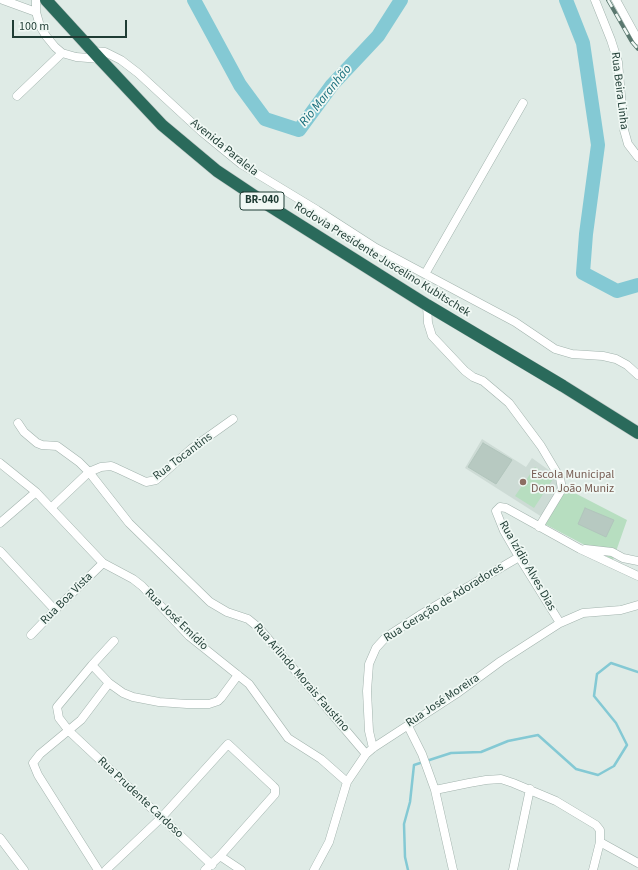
<!DOCTYPE html>
<meta charset="utf-8">
<style>
body{margin:0}
#map{position:relative;width:638px;height:870px;overflow:hidden;background:#dfebe6;font-family:"Source Sans 3",sans-serif}
canvas{display:block}
.scale{position:absolute;left:12px;top:20px;width:115px;height:18px;box-sizing:border-box;border:2px solid #1f3c34;border-top:0;padding-left:5px;font-size:12px;line-height:14px;white-space:nowrap;color:#1f3c34;-webkit-text-stroke:3px #f0f8f4;paint-order:stroke}
</style>
<div id="map">
<canvas width="638" height="870"></canvas>
<div class="scale">100 m</div>
</div>
<script>
const ctx = document.querySelector('canvas').getContext('2d');
ctx.lineJoin = 'round';
function paint(path, color) {
  ctx.fillStyle = color;
  ctx.fill(path, 'evenodd');
}
function shape(rows) {
  const path = new Path2D();
  for (const r of rows) {
    path.moveTo(r[0], r[1]);
    for (let i = 2; i < r.length; i += 2) path.lineTo(r[i], r[i + 1]);
  }
  return path;
}
function stroke(path, color, width, dash) {
  ctx.strokeStyle = color;
  ctx.lineWidth = width;
  ctx.lineCap = dash ? 'butt' : 'round';
  ctx.setLineDash(dash || []);
  ctx.stroke(path);
}
function write(font, color, halo, rows, align = 'center') {
  ctx.font = font + ' "Source Sans 3",sans-serif';
  ctx.lineWidth = 3.5;
  ctx.setLineDash([]);
  ctx.textBaseline = 'middle';
  ctx.strokeStyle = halo;
  ctx.fillStyle = color;
  for (const [text, x, y, turn = 0] of rows) {
    ctx.save();
    ctx.translate(x, y);
    ctx.rotate((+turn || 0) * Math.PI / 180);
    ctx.textAlign = isNaN(turn) ? turn : align;
    if (halo) ctx.strokeText(text, 0, 0);
    ctx.fillText(text, 0, 0);
    ctx.restore();
  }
}
const built = shape([
 [482,439,526,467,532,458,557,476,561,488,542,517,465,468]
]);
const green = shape([
 [535,467,553,479,534,508,515,496],
 [565,488,627,520,613,560,543,523]
]);
const stream = shape([
 [408,870,405,857,404,824,410,802,414,765,451,753,481,752,508,741,538,735,576,769,598,775,614,766,627,745,616,723,594,696,597,674,611,663,638,672]
]);
const river = shape([
 [194,0,240,85,265,119,299,130,332,85,378,36,401,0],
 [566,0,583,43,598,145,586,234,583,273,617,291,638,285]
]);
const building = shape([
 [483,443,512,460,496,484,468,467,483,443],
 [585,508,614,520,606,537,578,524,585,508]
]);
const street = shape([
 [3,0,36,12],
 [36,0,36,12,40,26,46,36,55,47,62,53,76,57,100,59],
 [595,0,611,40,618,62,624,130,628,144,638,157],
 [616,0,638,40],
 [93,51,105,52,121,60,138,73,202,132,241,164,317,210,376,248,515,322,555,349,572,354,603,356,616,359,627,365,638,375],
 [17,96,62,53],
 [425,274,523,103],
 [427,305,428,323,432,336,465,371,473,377,483,381,509,403,541,446,560,478,562,489,539,527],
 [18,423,24,432,37,443,42,445,57,446,79,462,89,472,129,523,210,602,227,612,248,619,259,628,366,754],
 [0,463,36,492,103,563,133,579,142,586,189,636,249,684,288,738,321,759,347,782],
 [51,508,89,472,101,467,111,466,116,468,146,482,156,480,191,449,233,419],
 [0,523,36,492],
 [585,549,612,552,623,558,638,561],
 [0,551,55,610],
 [560,623,519,557,504,531,496,511,500,507,506,508,580,549,638,576],
 [31,635,55,610,103,563],
 [114,641,92,665,109,683,123,693,133,697,159,702,187,704,209,704,218,701,221,698,238,675],
 [92,665,57,707,59,718,69,731,212,865],
 [408,726,422,754,435,790,453,870],
 [373,748,369,731,367,691,369,664,376,648,386,637,420,615,519,557],
 [435,790,469,783,486,780,501,779,513,783,556,801,596,825,600,830,600,842,638,863],
 [0,838,24,870],
 [220,856,241,870],
 [98,870,38,775,33,763,40,754,81,720,109,683],
 [106,870,161,818,228,744,273,786,275,788,275,794,220,856,205,870],
 [314,870,329,842,347,782,366,754,373,748,456,694,501,661,560,623,583,613,621,610,638,605],
 [513,870,530,789],
 [593,870,600,842]
]);
const highway = shape([
 [46,0,100,59,162,125,217,171,268,205,427,305,563,386,638,433]
]);
const rail = shape([
 [608,0,632,42,638,49]
]);
const markers = [
 [523,482,4,"#8d6e63"]
];
const shields = [
 [262,201,44]
];
const shieldNames = [
 ["BR-040",262,201]
];
const streetNames = [
 ["Rua Beira Linha",619,91,83],
 ["Avenida Paralela",224,148,39],
 ["Rodovia Presidente Juscelino Kubitschek",382,260,32],
 ["Rua Tocantins",183,457,-37],
 ["Rua Izídio Alves Dias",527,566,60],
 ["Rua Boa Vista",67,599,-45],
 ["Rua Geração de Adoradores",444,603,-32],
 ["Rua José Emídio",176,620,44],
 ["Rua Arlindo Morais Faustino",301,678,49],
 ["Rua José Moreira",443,701,-34],
 ["Rua Prudente Cardoso",140,798,43]
];
const educationNames = [
 ["Escola Municipal",531,475],
 ["Dom João Muniz",531,489]
];
const waterNames = [
 ["Rio Maranhão",326,96,-51]
];
paint(built, '#cddbd5');
paint(green, '#b7dec0');
stroke(stream, '#84c9d4', 2.5);
stroke(river, '#84c9d4', 14);
paint(building, '#b7c9c1');
stroke(building, '#b1c5bc', 1);
stroke(street, '#a2b3ad', 9);
stroke(highway, '#c0c8c6', 13);
stroke(street, '#fff', 8);
stroke(highway, '#2a6a5b', 12);
stroke(rail, '#5a786f', 4);
stroke(rail, '#f0f8f4', 2.5, [8]);
for (const [x, y, r, color] of markers) {
  const dot = new Path2D();
  dot.arc(x, y, r, 0, 2 * Math.PI);
  ctx.fillStyle = color;
  ctx.fill(dot);
  stroke(dot, '#f0f8f4', 1.5);
}
for (const [x, y, w] of shields) {
  const box = new Path2D();
  box.roundRect(x - w / 2, y - 9, w, 18, 3);
  ctx.fillStyle = '#f0f8f4';
  ctx.fill(box);
  stroke(box, '#1f3c34', 1);
}
write('bold 11px', '#1f3c34', null, shieldNames);
write('12px', '#1f3c34', '#f0f8f4', streetNames);
write('12px', '#785e54', '#f0f8f4', educationNames, 'left');
write('italic 13px', '#176d7b', '#f0f8f4', waterNames);
</script>
